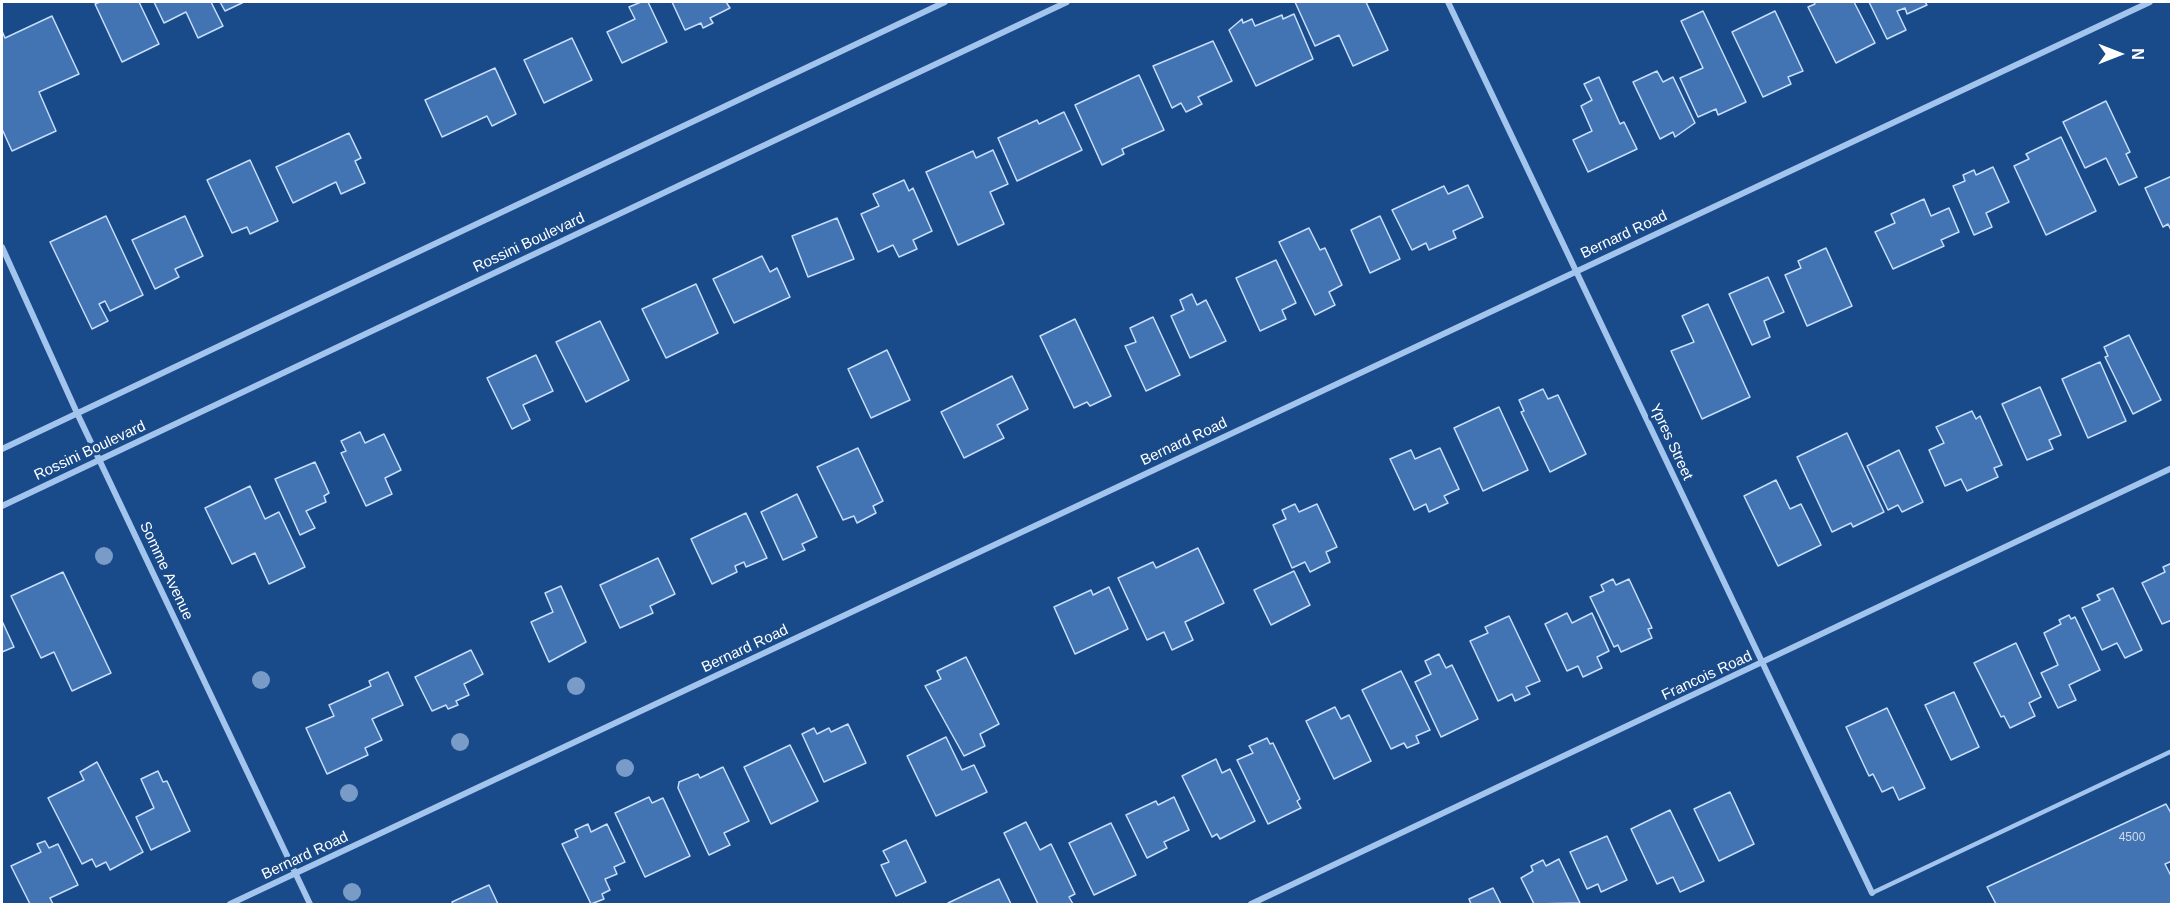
<!DOCTYPE html>
<style>
body{margin:0}
#map{position:relative;width:2173px;height:906px;overflow:hidden;background:#194a89;font-family:Helvetica,sans-serif}
canvas{display:block}
.frame{position:absolute;inset:0;border:3px solid #fff;pointer-events:none}
.north{position:absolute;left:2089px;top:24px;width:60px;height:60px;-webkit-text-stroke:4px #194a89;paint-order:stroke;rotate:90deg;font-size:16px;font-weight:700;line-height:24px;text-align:center;color:#fff}
.north::after{content:'';display:block;margin:auto;width:21px;height:27px;background:#fff;clip-path:polygon(50% 0,100% 100%,50% 72%,0 100%)}
</style>
<div id="map">
<canvas width="2173" height="906"></canvas>
<div class="frame"></div>
<div class="north">N</div>
</div>
<script>
const ctx = document.querySelector('canvas').getContext('2d');
ctx.lineJoin = 'round';
function paint(path, color) {
  ctx.fillStyle = color;
  ctx.fill(path, 'evenodd');
}
function shape(rows) {
  const path = new Path2D();
  for (const r of rows) {
    path.moveTo(r[0], r[1]);
    for (let i = 2; i < r.length; i += 2) path.lineTo(r[i], r[i + 1]);
  }
  return path;
}
function stroke(path, color, width, dash) {
  ctx.strokeStyle = color;
  ctx.lineWidth = width;
  ctx.lineCap = dash ? 'butt' : 'round';
  ctx.setLineDash(dash || []);
  ctx.stroke(path);
}
function write(font, color, halo, rows, align = 'center') {
  ctx.font = font + ' Helvetica,sans-serif';
  ctx.lineWidth = 6;
  ctx.setLineDash([]);
  ctx.textBaseline = 'middle';
  ctx.strokeStyle = halo;
  ctx.fillStyle = color;
  for (const [text, x, y, turn = 0] of rows) {
    ctx.save();
    ctx.translate(x, y);
    ctx.rotate((+turn || 0) * Math.PI / 180);
    ctx.textAlign = isNaN(turn) ? turn : align;
    if (halo) ctx.strokeText(text, 0, 0);
    ctx.fillText(text, 0, 0);
    ctx.restore();
  }
}
const building = shape([
 [100,2,139,2,159,44,122,62,95,4,100,2],
 [154,2,211,2,223,26,198,38,186,12,164,23,154,2],
 [220,2,244,2,225,11,220,2],
 [641,2,648,2,667,42,622,63,607,32,635,19,629,7,641,2],
 [672,2,726,2,730,8,710,18,713,23,703,28,701,23,685,30,672,2],
 [1295,2,1366,2,1388,50,1353,66,1339,35,1315,46,1295,2],
 [1814,2,1854,2,1875,43,1836,63,1808,7,1815,4,1814,2],
 [1869,2,1925,2,1927,5,1907,14,1905,8,1897,11,1906,30,1887,39,1869,2],
 [1703,11,1746,102,1718,115,1716,109,1698,117,1680,78,1703,68,1681,21,1703,11],
 [1775,11,1803,71,1788,77,1791,84,1763,97,1732,32,1775,11],
 [1294,14,1313,59,1256,86,1229,30,1242,19,1243,23,1252,19,1255,26,1282,15,1283,19,1294,14],
 [52,16,79,74,39,92,56,131,12,151,2,129,2,31,5,38,52,16],
 [572,38,592,80,544,103,524,60,572,38],
 [1213,41,1232,81,1198,97,1202,104,1186,112,1181,103,1172,108,1153,66,1213,41],
 [495,68,516,114,492,126,487,116,442,137,425,100,495,68],
 [1657,71,1663,82,1673,77,1695,123,1675,137,1673,132,1660,139,1633,82,1657,71],
 [1139,75,1164,130,1122,149,1124,154,1102,165,1075,105,1139,75],
 [1599,77,1620,124,1624,122,1637,149,1588,172,1573,140,1592,131,1581,106,1592,100,1584,84,1599,77],
 [2106,101,2130,152,2126,154,2137,177,2119,185,2106,158,2085,168,2063,122,2106,101],
 [1064,112,1082,150,1017,181,998,138,1037,120,1039,124,1064,112],
 [349,133,361,158,355,161,365,183,341,194,336,182,293,203,276,167,349,133],
 [2061,137,2096,211,2046,235,2014,166,2029,159,2026,154,2061,137],
 [993,150,1008,184,990,192,1004,224,958,245,926,172,973,151,976,158,993,150],
 [250,160,278,221,250,234,247,227,232,233,207,180,250,160],
 [1993,167,2009,202,1986,213,1992,227,1974,235,1953,186,1965,181,1963,175,1974,170,1976,175,1993,167],
 [2172,176,2172,232,2168,224,2163,227,2145,188,2172,176],
 [904,180,909,191,913,188,932,231,913,240,917,249,899,257,893,245,878,252,861,214,879,206,873,194,904,180],
 [1468,185,1483,217,1453,231,1456,238,1429,250,1426,243,1412,250,1392,210,1444,186,1448,194,1468,185],
 [1924,199,1931,216,1949,208,1959,232,1941,240,1944,246,1893,269,1875,232,1895,223,1891,214,1924,199],
 [106,216,143,295,110,311,105,301,99,304,108,321,92,329,50,242,106,216],
 [185,216,203,256,175,269,179,277,155,289,132,240,185,216],
 [1380,216,1400,259,1370,273,1351,230,1380,216],
 [837,218,854,259,808,277,792,236,837,218],
 [1309,228,1320,250,1325,248,1342,285,1329,292,1335,305,1315,315,1279,242,1309,228],
 [1826,248,1852,306,1807,326,1785,275,1801,268,1798,261,1826,248],
 [762,256,770,272,777,268,790,297,734,323,713,279,762,256],
 [1276,260,1296,303,1282,310,1286,319,1260,331,1236,278,1276,260],
 [1768,277,1784,312,1764,321,1770,337,1752,345,1729,294,1768,277],
 [696,284,718,333,666,358,642,309,696,284],
 [1192,294,1197,305,1206,300,1226,341,1190,358,1171,316,1184,310,1180,300,1192,294],
 [1708,304,1750,397,1702,419,1671,351,1694,342,1682,316,1708,304],
 [1153,317,1180,375,1146,391,1125,346,1136,342,1130,328,1153,317],
 [1075,319,1111,396,1090,406,1087,402,1074,408,1040,336,1075,319],
 [600,321,629,380,586,402,556,342,600,321],
 [2129,335,2161,400,2133,414,2105,357,2108,356,2104,347,2129,335],
 [887,350,910,400,871,418,848,369,887,350],
 [536,355,553,391,523,405,530,420,512,429,487,378,536,355],
 [2100,362,2126,421,2088,438,2062,379,2100,362],
 [1012,376,1028,409,997,425,1004,438,964,458,941,412,1012,376],
 [2040,387,2061,435,2049,440,2053,449,2027,460,2002,404,2040,387],
 [1543,389,1548,399,1558,395,1586,454,1550,472,1521,412,1524,411,1519,400,1543,389],
 [1499,407,1528,470,1483,491,1454,428,1499,407],
 [1972,411,1976,419,1980,416,2002,465,1994,468,1998,477,1967,491,1961,479,1945,486,1929,450,1944,443,1936,427,1972,411],
 [360,432,365,443,384,434,401,470,385,478,392,494,366,506,341,453,346,451,341,441,360,432],
 [1847,433,1884,512,1853,527,1851,523,1832,532,1797,457,1847,433],
 [858,448,883,501,873,506,876,513,857,523,854,516,843,520,817,467,858,448],
 [1440,448,1459,489,1444,496,1448,503,1429,512,1426,504,1414,510,1390,459,1411,450,1415,459,1440,448],
 [1899,450,1923,502,1902,512,1898,505,1888,510,1867,466,1899,450],
 [315,462,329,493,324,496,326,502,306,511,315,528,300,535,275,479,315,462],
 [1776,480,1790,509,1801,504,1821,545,1778,566,1744,496,1776,480],
 [250,486,265,519,279,512,305,567,269,584,255,553,232,564,205,508,250,486],
 [797,494,817,537,802,544,805,550,783,560,761,512,797,494],
 [1295,504,1299,512,1317,504,1337,547,1326,552,1330,562,1310,572,1305,562,1292,568,1273,525,1286,519,1282,510,1295,504],
 [746,513,767,558,746,567,744,562,735,566,737,572,712,584,691,539,746,513],
 [1198,548,1224,603,1185,622,1193,640,1172,650,1164,632,1147,640,1118,578,1153,562,1156,568,1198,548],
 [658,558,675,594,650,606,653,613,620,628,600,585,658,558],
 [2172,563,2172,620,2162,624,2142,583,2165,572,2163,567,2172,563],
 [1294,571,1310,605,1271,625,1254,590,1294,571],
 [63,572,111,673,72,691,54,652,41,658,11,596,63,572],
 [1613,579,1616,585,1629,579,1652,628,1648,629,1652,638,1621,652,1618,645,1614,647,1590,597,1604,591,1601,585,1613,579],
 [561,586,586,642,549,662,531,622,553,612,545,593,561,586],
 [1109,587,1128,629,1075,654,1054,607,1091,590,1093,595,1109,587],
 [2113,588,2142,650,2125,658,2117,643,2102,650,2082,608,2100,600,2097,595,2113,588],
 [1567,613,1572,623,1592,613,1609,651,1597,657,1602,668,1583,677,1578,666,1567,671,1545,624,1567,613],
 [2069,615,2071,619,2075,617,2100,670,2069,685,2076,700,2058,708,2041,673,2058,665,2044,633,2061,624,2059,620,2069,615],
 [1509,616,1540,681,1526,687,1530,694,1515,701,1512,694,1498,701,1470,641,1488,633,1485,627,1509,616],
 [2,621,14,647,2,652,2,621],
 [2016,643,2041,697,2029,703,2035,716,2010,728,2004,716,2001,717,1974,663,2016,643],
 [471,650,483,674,464,684,469,695,456,701,458,705,448,709,446,705,432,711,415,677,471,650],
 [1439,654,1446,668,1452,665,1478,719,1441,737,1415,682,1431,674,1425,661,1439,654],
 [966,657,999,724,980,734,985,746,964,756,925,686,941,679,937,671,966,657],
 [1401,671,1430,730,1416,736,1419,743,1407,748,1404,743,1391,749,1362,690,1401,671],
 [388,672,403,705,372,719,382,740,365,748,368,755,327,774,306,728,334,716,329,705,371,686,369,681,388,672],
 [1954,692,1979,747,1951,760,1925,705,1954,692],
 [1335,707,1341,719,1349,715,1371,761,1334,779,1306,721,1335,707],
 [1887,708,1925,788,1899,800,1893,787,1882,792,1873,774,1869,776,1846,727,1887,708],
 [848,724,866,763,824,782,802,734,814,728,817,734,829,728,831,732,848,724],
 [946,737,962,770,974,765,987,792,936,816,907,756,946,737],
 [1267,738,1270,744,1273,743,1300,799,1297,801,1301,808,1268,824,1237,760,1253,753,1249,746,1267,738],
 [790,745,818,801,771,824,744,767,790,745],
 [1216,759,1222,773,1230,769,1255,821,1220,839,1217,834,1212,837,1182,776,1216,759],
 [97,762,143,852,110,870,106,862,96,867,92,859,82,864,48,798,84,780,80,772,97,762],
 [723,767,749,821,724,833,730,845,709,855,678,788,679,782,698,774,700,778,723,767],
 [158,771,163,782,167,781,190,831,151,850,136,817,154,808,141,779,158,771],
 [1730,792,1754,844,1719,861,1694,809,1730,792],
 [649,797,652,803,663,798,690,856,645,877,615,813,649,797],
 [1174,797,1189,830,1164,842,1167,848,1147,858,1126,815,1156,801,1158,805,1174,797],
 [2166,804,2172,815,2172,861,2165,864,2172,878,2172,904,1996,904,1987,887,2166,804],
 [1670,810,1704,881,1680,892,1673,877,1657,884,1631,829,1670,810],
 [1026,822,1040,850,1051,844,1075,894,1069,897,1073,904,1038,904,1004,833,1026,822],
 [1111,823,1136,875,1094,895,1069,843,1111,823],
 [588,824,591,832,607,824,625,862,614,867,617,874,605,879,610,890,602,894,604,899,591,904,562,844,578,837,575,830,588,824],
 [1607,836,1627,880,1601,892,1598,884,1587,889,1570,852,1607,836],
 [906,840,926,882,896,896,881,865,889,862,883,851,906,840],
 [45,841,49,848,58,844,78,885,50,898,53,904,30,904,11,866,41,852,37,844,45,841],
 [1559,859,1580,903,1534,904,1521,878,1533,871,1531,866,1543,860,1546,866,1559,859],
 [999,879,1011,904,949,904,948,903,999,879],
 [489,885,498,904,453,904,452,902,489,885],
 [1493,888,1501,904,1471,904,1469,899,1493,888]
]);
const lane = shape([
 [1872,893,2172,751]
]);
const street = shape([
 [1448,2,1872,893],
 [2,247,77,413,310,904],
 [2,449,945,2],
 [2,506,1067,2],
 [230,904,2150,2],
 [1251,904,2172,468]
]);
const trees = [
 [104,556],
 [261,680],
 [576,686],
 [460,742],
 [625,768],
 [349,793],
 [352,892]
];
const numberNames = [
 ["4500",2132,838]
];
const streetNames = [
 ["Bernard Road",1624,235,-25],
 ["Rossini Boulevard",529,243,-25],
 ["Bernard Road",1184,442,-25],
 ["Ypres Street",1671,442,65],
 ["Rossini Boulevard",90,451,-25],
 ["Somme Avenue",166,571,65],
 ["Bernard Road",745,649,-25],
 ["Francois Road",1707,676,-25],
 ["Bernard Road",305,856,-25]
];
paint(building, '#4273b2');
stroke(building, '#c7defa', 1.5);
stroke(lane, '#a2c4ed', 4.5);
stroke(street, '#a2c4ed', 6);
ctx.fillStyle = '#799bc7';
for (const [x, y] of trees) {
  ctx.beginPath();
  ctx.arc(x, y, 9, 0, 2 * Math.PI);
  ctx.fill();
}
write('12px', '#d0dcec', null, numberNames);
write('15px', '#fff', '#194a89', streetNames);
</script>
